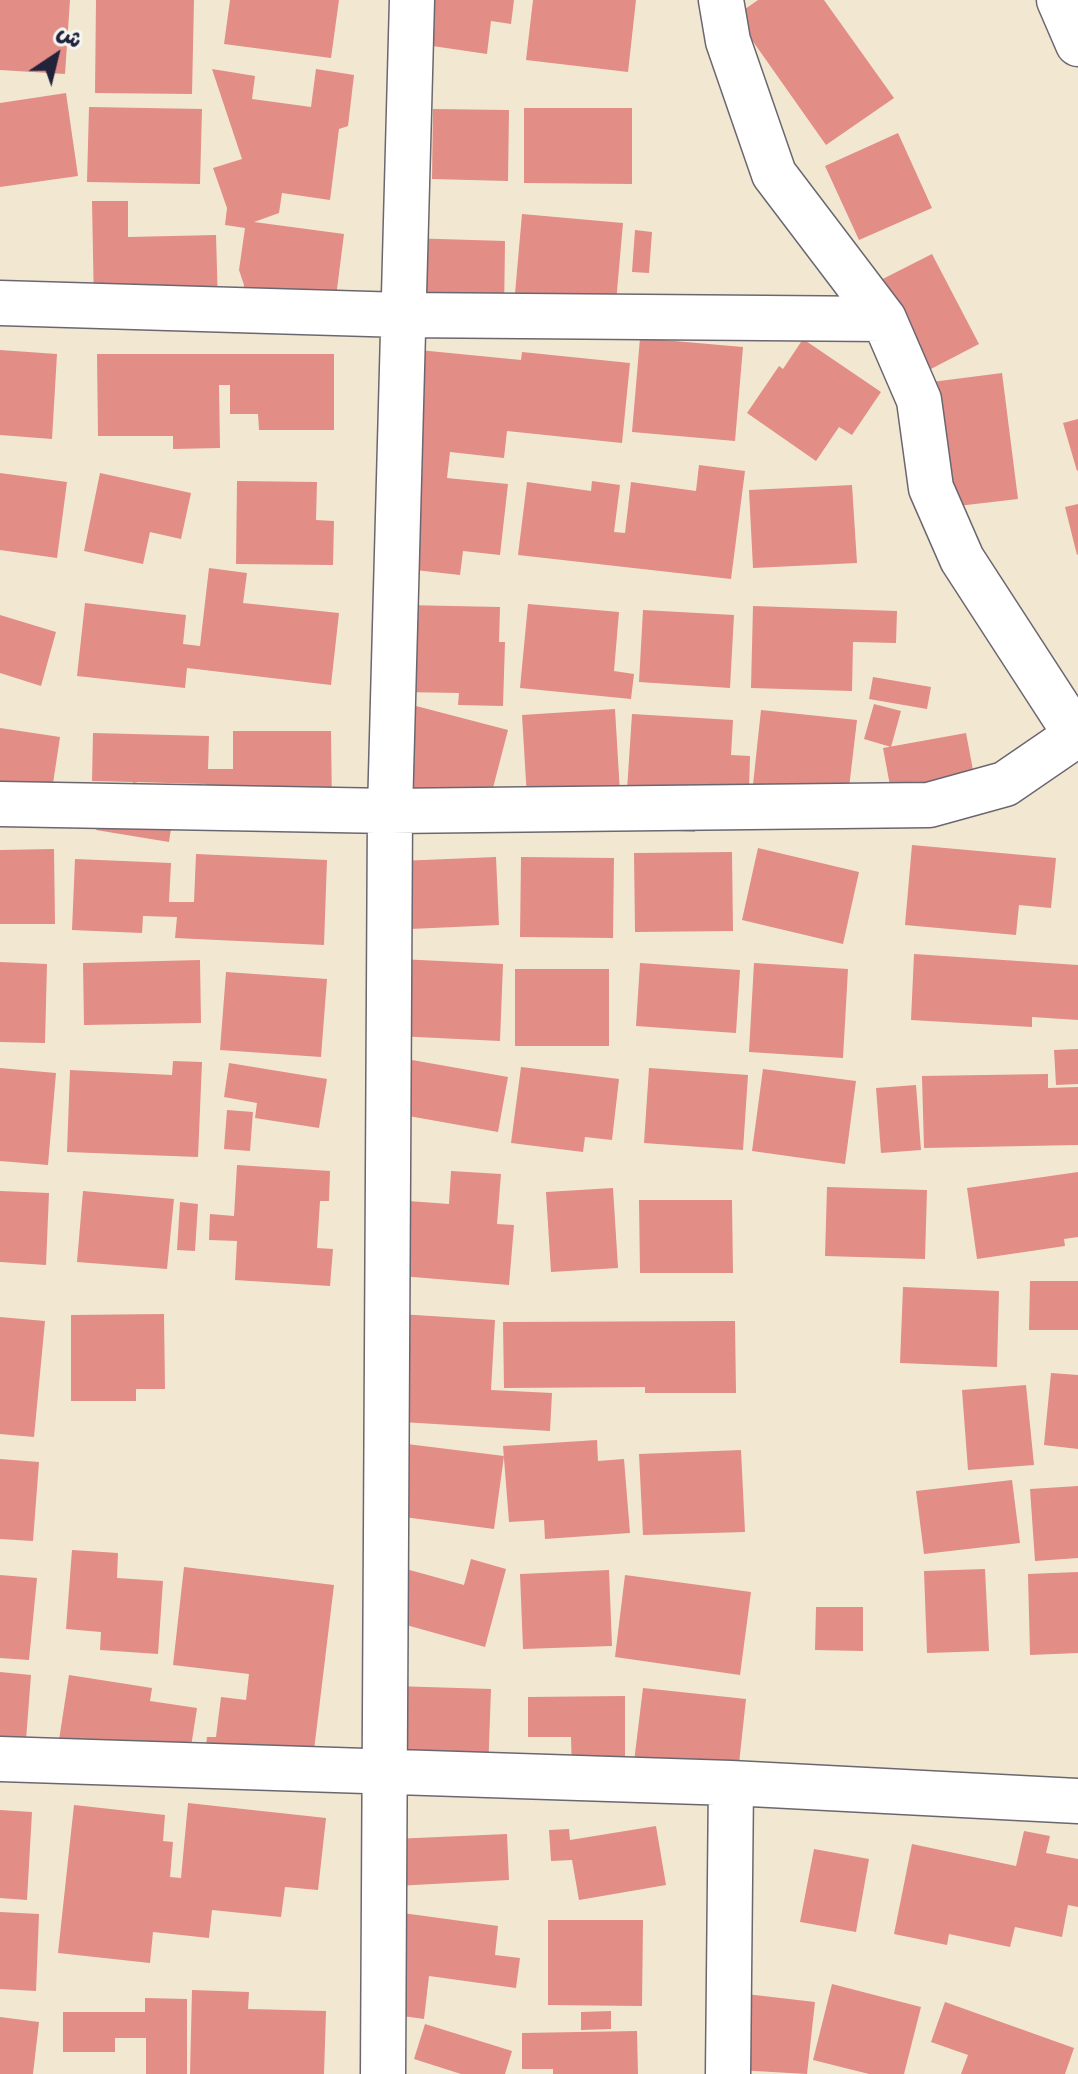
<!DOCTYPE html>
<meta charset="utf-8">
<style>
body{margin:0}
#map{position:relative;width:1078px;height:2074px;overflow:hidden;background:#f2e8d2;font-family:Itim,"Playpen Sans Arabic",sans-serif}
canvas{display:block}
.north{position:absolute;left:16px;top:16px;width:80px;height:80px;-webkit-text-stroke:6px #f6f6f2;paint-order:stroke;rotate:35deg;font-size:22px;font-weight:700;line-height:32px;text-align:center;color:#22223b}
.north::after{content:'';display:block;margin:auto;width:28px;height:36px;background:#22223b;clip-path:polygon(50% 0,100% 100%,50% 72%,0 100%)}
</style>
<div id="map">
<canvas width="1078" height="2074"></canvas>
<div class="north">ش</div>
</div>
<script>
const ctx = document.querySelector('canvas').getContext('2d');
ctx.lineJoin = 'round';
function paint(path, color) {
  ctx.fillStyle = color;
  ctx.fill(path, 'evenodd');
}
function shape(rows) {
  const path = new Path2D();
  for (const r of rows) {
    path.moveTo(r[0], r[1]);
    for (let i = 2; i < r.length; i += 2) path.lineTo(r[i], r[i + 1]);
  }
  return path;
}
function stroke(path, color, width, dash) {
  ctx.strokeStyle = color;
  ctx.lineWidth = width;
  ctx.lineCap = dash ? 'butt' : 'round';
  ctx.setLineDash(dash || []);
  ctx.stroke(path);
}
const building = shape([
 [0,0,70,0,65,74,0,70],
 [96,0,194,0,192,94,95,93],
 [230,0,339,0,331,58,224,44],
 [424,0,514,0,511,24,491,21,487,54,419,44],
 [533,0,636,0,628,72,526,60],
 [758,0,824,0,894,98,826,145,735,16],
 [212,69,255,76,252,99,311,107,316,69,354,75,348,126,339,129,330,200,282,193,279,213,254,222,344,234,334,313,242,300,244,285,239,270,245,228,225,225,227,208,213,168,242,159],
 [66,93,78,176,0,187,0,103],
 [89,107,202,109,200,184,87,182],
 [524,108,632,108,632,184,524,183],
 [433,109,509,110,508,181,432,179],
 [898,133,932,208,859,240,825,166],
 [92,201,128,201,128,237,216,235,218,305,94,307],
 [522,214,623,223,615,314,514,305],
 [635,230,652,232,649,273,632,272],
 [407,238,505,241,504,315,405,313],
 [932,254,979,344,904,383,857,292],
 [640,338,743,347,735,441,632,432],
 [803,339,881,392,852,435,839,427,816,461,747,413,779,366,783,369],
 [0,350,57,354,52,439,0,435],
 [419,350,521,360,522,352,630,363,622,443,507,431,504,458,450,452,447,478,508,484,500,555,463,551,460,575,397,568],
 [97,354,334,354,334,430,259,430,258,414,230,414,230,385,219,385,220,448,173,449,173,436,98,436],
 [1002,373,1018,499,932,509,916,384],
 [1078,419,1078,470,1077,471,1063,423],
 [699,465,745,471,731,579,518,555,527,482,591,491,592,481,620,485,614,532,625,533,631,482,696,491],
 [0,473,67,482,57,558,0,550],
 [100,473,191,493,181,539,150,532,143,564,84,551],
 [237,481,317,482,316,520,334,521,333,565,236,564],
 [852,485,857,563,753,568,749,490],
 [1078,504,1078,554,1077,555,1065,507],
 [209,568,247,573,243,603,339,613,331,685,187,668,185,688,77,676,85,603,186,615,183,644,200,646],
 [528,604,619,612,614,671,634,674,631,699,520,688],
 [405,605,500,607,499,642,505,642,503,706,458,705,459,693,403,692],
 [753,606,897,611,896,643,853,642,852,691,751,688],
 [643,610,734,615,730,688,639,682],
 [0,615,56,632,41,686,0,673],
 [873,677,931,687,927,709,869,699],
 [874,704,901,711,891,747,864,739],
 [416,706,508,730,487,811,395,786],
 [615,709,620,793,527,798,522,715],
 [761,710,857,720,847,805,752,794],
 [632,714,733,720,731,755,750,756,749,790,697,786,695,832,639,829,627,790],
 [0,728,60,737,49,810,0,803],
 [233,731,331,731,332,808,206,808,206,784,133,782,177,790,169,842,96,830,102,793,130,798,133,782,92,781,93,733,209,736,208,769,233,769],
 [966,733,976,786,893,802,883,748],
 [912,845,1056,858,1051,908,1019,905,1016,935,905,925],
 [758,848,859,872,843,944,742,920],
 [54,849,55,924,0,924,0,850],
 [732,852,733,931,635,932,634,853],
 [196,854,327,860,324,945,175,938,177,917,143,916,142,933,72,930,75,859,171,863,169,902,194,902],
 [496,857,499,925,388,930,399,861],
 [521,857,614,858,613,938,520,937],
 [914,954,1078,965,1078,1020,1032,1017,1032,1027,911,1020],
 [399,959,503,964,500,1041,396,1036],
 [200,960,201,1023,84,1025,83,963],
 [0,962,47,964,45,1043,0,1042],
 [640,963,740,970,736,1033,636,1026],
 [754,963,848,969,843,1058,749,1052],
 [515,969,609,969,609,1046,515,1046],
 [226,972,327,979,321,1057,220,1050],
 [1078,1049,1078,1084,1056,1085,1054,1050],
 [412,1060,508,1077,498,1132,403,1115],
 [173,1061,202,1062,198,1157,67,1152,70,1070,172,1075],
 [229,1063,327,1079,319,1128,255,1118,257,1103,224,1097],
 [521,1067,619,1079,612,1140,585,1137,583,1152,511,1143],
 [0,1068,56,1073,48,1165,0,1161],
 [649,1068,748,1075,743,1150,644,1143],
 [763,1069,856,1081,845,1164,752,1151],
 [1048,1074,1048,1088,1078,1087,1078,1145,924,1148,922,1076],
 [916,1085,921,1150,881,1153,876,1088],
 [227,1110,253,1112,250,1151,224,1149],
 [237,1165,330,1171,329,1201,320,1201,317,1248,333,1249,330,1286,235,1280,237,1241,209,1240,210,1214,234,1216],
 [451,1171,501,1174,497,1224,514,1225,509,1285,389,1275,395,1200,449,1204],
 [1078,1172,1078,1237,1064,1239,1065,1246,977,1259,967,1188],
 [827,1187,927,1190,925,1259,825,1256],
 [613,1188,618,1268,551,1272,546,1192],
 [0,1191,49,1193,46,1265,0,1262],
 [83,1191,174,1199,167,1269,77,1262],
 [639,1200,732,1200,733,1273,640,1273],
 [180,1202,198,1204,195,1251,177,1250],
 [1030,1281,1078,1281,1078,1330,1029,1330],
 [903,1287,999,1291,997,1367,900,1363],
 [383,1313,495,1320,491,1390,552,1393,550,1431,402,1422],
 [164,1314,165,1389,136,1389,136,1401,71,1401,71,1315],
 [0,1317,45,1321,34,1437,0,1434],
 [735,1321,736,1393,645,1393,645,1387,504,1388,503,1322],
 [1051,1373,1078,1375,1078,1449,1044,1445],
 [1026,1385,1034,1465,968,1470,962,1390],
 [597,1440,598,1461,624,1459,630,1533,545,1539,544,1520,509,1522,503,1446],
 [399,1443,504,1456,494,1529,389,1515],
 [741,1450,745,1532,643,1535,639,1454],
 [0,1459,39,1462,33,1541,0,1539],
 [1012,1480,1020,1543,924,1554,916,1491],
 [1078,1486,1078,1558,1035,1561,1030,1489],
 [72,1550,118,1553,117,1578,163,1581,158,1654,100,1650,101,1632,66,1629],
 [471,1559,506,1569,485,1647,392,1621,406,1569,464,1585],
 [184,1567,334,1585,311,1775,204,1762,207,1737,216,1737,221,1697,246,1700,249,1674,173,1665],
 [985,1569,989,1651,927,1653,924,1571],
 [609,1570,612,1646,523,1649,520,1574],
 [1078,1572,1078,1653,1030,1655,1028,1574],
 [0,1575,37,1578,29,1660,0,1658],
 [625,1575,751,1592,740,1675,615,1657],
 [816,1607,863,1607,863,1651,815,1650],
 [0,1672,31,1675,25,1753,0,1751],
 [69,1675,152,1688,150,1701,197,1708,187,1773,57,1753],
 [394,1686,491,1689,488,1773,392,1770],
 [643,1688,746,1699,738,1773,634,1762],
 [625,1696,625,1773,572,1773,571,1737,528,1737,528,1697],
 [188,1803,326,1818,318,1890,285,1887,281,1917,212,1910,209,1938,153,1932,150,1963,58,1953,74,1805,165,1815,163,1841,173,1842,170,1877,181,1878],
 [0,1810,32,1812,27,1900,0,1898],
 [656,1826,666,1885,579,1900,572,1860,551,1861,549,1830,569,1829,570,1840],
 [1024,1831,1050,1836,1046,1853,1078,1859,1078,1907,1068,1905,1062,1937,1015,1927,1010,1947,949,1934,947,1945,894,1934,912,1844,1016,1866],
 [507,1834,509,1880,395,1886,393,1839],
 [814,1849,869,1859,856,1932,800,1922],
 [388,1911,498,1926,495,1955,520,1958,516,1988,429,1976,424,2019,374,2012],
 [0,1912,39,1914,36,1991,0,1989],
 [548,1920,643,1920,642,2006,548,2005],
 [832,1984,921,2007,904,2074,869,2074,813,2060],
 [192,1990,249,1992,248,2009,326,2011,324,2074,190,2074],
 [746,1994,815,2002,807,2074,738,2070],
 [145,1998,187,1999,187,2074,146,2074,146,2038,115,2038,115,2052,63,2052,63,2012,145,2012],
 [945,2002,1074,2048,1065,2074,961,2074,968,2055,931,2042],
 [611,2011,611,2029,581,2030,581,2012],
 [0,2017,39,2022,33,2074,0,2074],
 [425,2024,512,2051,505,2074,461,2074,414,2059],
 [637,2031,638,2074,553,2074,553,2069,522,2069,522,2033]
]);
const minor = shape([
 [721,0,728,41,774,174,884,319,919,400,931,488,962,559,1078,738],
 [1059,0,1078,44],
 [0,303,403,315,884,319],
 [0,804,390,811,929,805,1005,784,1078,734],
 [0,1759,731,1783,1078,1801],
 [383,2074,390,811,412,0],
 [728,2074,731,1783]
]);
paint(building, '#e28d86');
stroke(minor, '#6b6770', 47);
stroke(minor, '#fff', 44);
</script>
